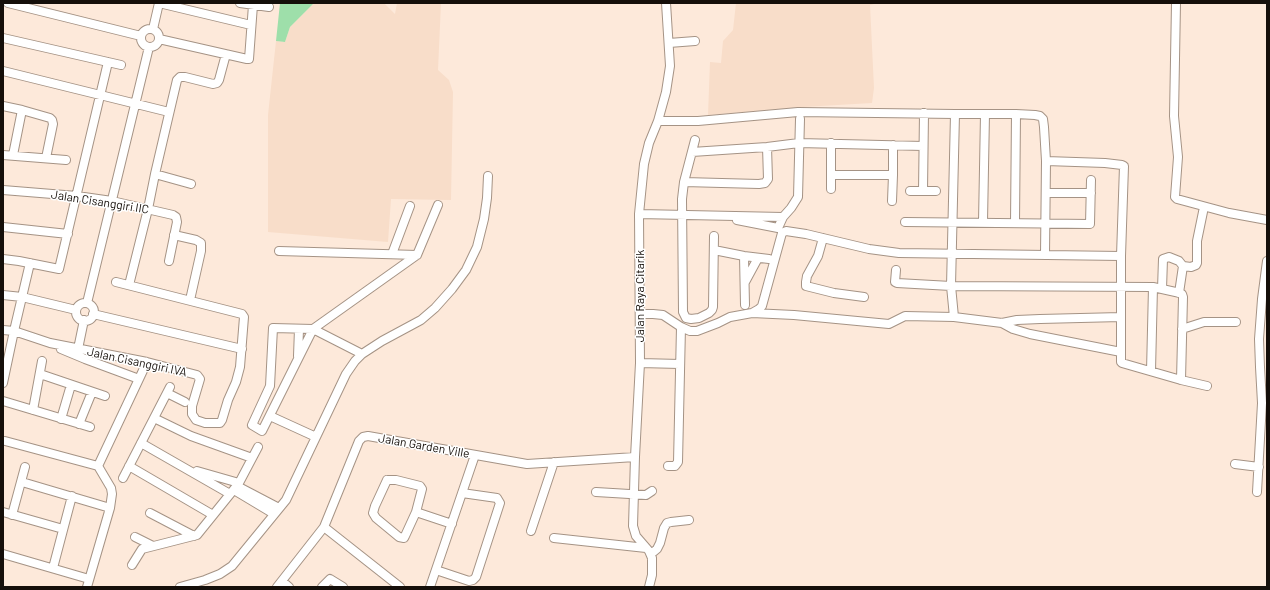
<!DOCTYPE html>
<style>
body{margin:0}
#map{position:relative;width:1270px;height:590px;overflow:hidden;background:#fde9da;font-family:Barlow,sans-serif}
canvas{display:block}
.frame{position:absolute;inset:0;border:4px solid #150f0a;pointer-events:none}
</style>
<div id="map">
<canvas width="1270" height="590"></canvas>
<div class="frame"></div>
</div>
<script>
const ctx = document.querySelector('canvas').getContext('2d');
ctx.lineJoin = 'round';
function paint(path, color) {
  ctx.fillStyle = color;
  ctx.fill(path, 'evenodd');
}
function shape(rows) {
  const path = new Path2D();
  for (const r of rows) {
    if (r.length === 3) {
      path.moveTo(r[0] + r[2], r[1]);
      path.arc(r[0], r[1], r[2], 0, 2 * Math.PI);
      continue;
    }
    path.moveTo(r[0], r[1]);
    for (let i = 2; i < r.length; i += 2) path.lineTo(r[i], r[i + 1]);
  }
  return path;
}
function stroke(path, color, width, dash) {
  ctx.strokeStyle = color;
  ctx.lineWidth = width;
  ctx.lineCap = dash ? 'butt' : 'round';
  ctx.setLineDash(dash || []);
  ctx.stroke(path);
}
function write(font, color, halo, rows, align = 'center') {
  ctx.font = font + ' Barlow,sans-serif';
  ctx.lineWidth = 3;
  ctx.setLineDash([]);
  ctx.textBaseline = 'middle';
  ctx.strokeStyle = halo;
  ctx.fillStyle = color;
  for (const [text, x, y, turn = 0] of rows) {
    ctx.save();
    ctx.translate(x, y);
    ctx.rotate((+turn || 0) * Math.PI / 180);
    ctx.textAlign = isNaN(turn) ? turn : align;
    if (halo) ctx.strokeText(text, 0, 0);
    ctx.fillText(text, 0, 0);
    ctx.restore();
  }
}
const built = shape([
 [314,3,384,3,395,14,397,3,441,3,438,70,449,80,453,92,451,200,391,199,388,242,268,232,268,115,276,41,285,42,290,27],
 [736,3,879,3,870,5,874,88,872,103,803,107,708,115,710,62,721,63,723,41,733,30]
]);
const green = shape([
 [280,3,314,3,290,27,285,42,276,41]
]);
const minor = shape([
 [8,3,141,36],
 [159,3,251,25],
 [240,3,269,7],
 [1176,3,1174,116,1178,157,1175,197,1177,199,1229,213,1267,220],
 [153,29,159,3],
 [150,38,9],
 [3,38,121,65],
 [159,39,247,59,249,59,253,5],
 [669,43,695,41],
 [3,71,169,112],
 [3,106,22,110,50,118,52,120,53,124,46,158],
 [658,121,698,121,798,112,955,114,1016,114,1035,115,1040,116,1043,119,1044,127,1046,161,1045,255],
 [695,140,684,182,682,199,683,312,686,318,691,319,699,318,709,313,712,310,713,307,714,236],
 [831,143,831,175,893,175,893,145],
 [692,152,767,147,799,143,923,146],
 [3,155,66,160],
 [13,155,22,110],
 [1046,161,1105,163,1122,165,1124,166,1121,256,1121,362,1122,363,1181,380,1207,386],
 [155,174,191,184],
 [684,182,759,184,765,183,768,179,767,147],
 [831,189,831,175],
 [3,190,77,196,112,201,173,215,176,217,177,222,169,261],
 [910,191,936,191],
 [923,191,924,113],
 [1046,193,1091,193],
 [892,201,893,175],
 [639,214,783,217,791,208,798,197,800,119],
 [737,220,778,228,783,217],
 [905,222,1090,224,1091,180],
 [983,222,985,114],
 [1015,223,1016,114],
 [3,227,68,234],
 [174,235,196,240,201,243,201,251,190,300],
 [823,238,818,256,807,276,806,282,806,286,834,293,864,297],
 [714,250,744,256,769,259],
 [279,251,417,255],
 [392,254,410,206],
 [744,256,745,305],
 [3,259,19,261,59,269,108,62],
 [896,270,895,282,897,283,951,286,1153,287,1180,293,1182,294,1183,297,1181,380],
 [745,282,758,258],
 [129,285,148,209,155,174,177,80,180,77,185,77,213,84,217,83,219,80,226,54],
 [1162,289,1163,259,1169,257,1179,261,1183,266],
 [1179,293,1183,266,1191,267,1196,265,1197,263,1197,241,1204,207],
 [3,295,22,297,76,310],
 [87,303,149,47],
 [85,312,9],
 [752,313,794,315,889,324,905,316,954,317,1002,323,1017,320,1040,319,1121,317],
 [93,314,242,349],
 [640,314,653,314,663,315,681,327,690,331,697,331,718,323,730,317,752,313,759,309,762,306,782,233,786,231,806,234,869,249,899,253,1121,256],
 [954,317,951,286,955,114],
 [1002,323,1013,329,1030,334,1121,352],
 [1182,329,1204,322,1236,322],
 [3,330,14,331,50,343,147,362,197,375,200,379,192,406,192,414,196,420,205,423,220,423,222,420,228,400,236,382,240,367,244,317,242,314,116,282],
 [61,349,85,359,139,379],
 [78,349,84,320],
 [362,354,313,329,273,328,270,386,252,425,262,431,313,329,417,255,438,205],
 [298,356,299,329],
 [640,363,680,364],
 [1151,371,1153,287],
 [40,374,105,396],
 [3,383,14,331,30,263],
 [167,393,185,402],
 [3,401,90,427],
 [33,410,42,361],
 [270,416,316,437],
 [154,418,191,436,252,458],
 [61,419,71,385],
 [79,424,92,392],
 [5,441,98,466,111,488,112,494,110,508,87,587],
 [141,443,230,494],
 [1235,464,1259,467],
 [98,466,147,362],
 [129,466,213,515],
 [668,466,675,466,678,462,681,327],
 [197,471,239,483],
 [123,478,170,387],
 [387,480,396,480,420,486,422,489,416,512,405,536,404,538,399,537,376,518,373,513,375,506,387,480],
 [22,482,110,508],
 [237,486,279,508],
 [234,490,274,514],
 [596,492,646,495,652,491],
 [1257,492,1262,403,1260,367,1259,339,1262,299,1267,261],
 [3,512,63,529],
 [416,512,452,524],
 [150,513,194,536],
 [12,515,25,467],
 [324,527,400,587],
 [531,531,554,462],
 [135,537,153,546],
 [554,538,646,548],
 [3,554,89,579],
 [651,554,657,549,660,543,664,528,667,523,671,522,689,520],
 [132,565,142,549,197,535,239,483,258,447],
 [53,568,72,496],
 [436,570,469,581,473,580,476,577,500,503,497,498,462,493],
 [282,581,289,587],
 [180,587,205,580,220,574,232,566,286,500,346,374,355,361,362,354,382,341,421,320,435,308,452,289,466,270,477,247,484,219,487,198,488,176],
 [277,587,324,527,359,441,363,437,368,436,527,464,635,457],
 [322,587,330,579,343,587],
 [430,587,475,455],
 [649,587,652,575,652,558,649,551,636,536,633,526,635,457,640,363,639,214,644,164,649,143,658,121,666,92,670,66,666,3]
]);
const streetNames = [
 ["Jalan Cisanggiri IIC",100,202,9],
 ["Jalan Raya Citarik",640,296,-90],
 ["Jalan Cisanggiri IVA",137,362,12],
 ["Jalan Garden Ville",424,446,10]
];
paint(built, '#f8ddc9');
paint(green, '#9edfaa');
stroke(minor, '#a59385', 10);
stroke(minor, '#fff', 8);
write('12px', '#150f0a', '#fff', streetNames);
</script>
